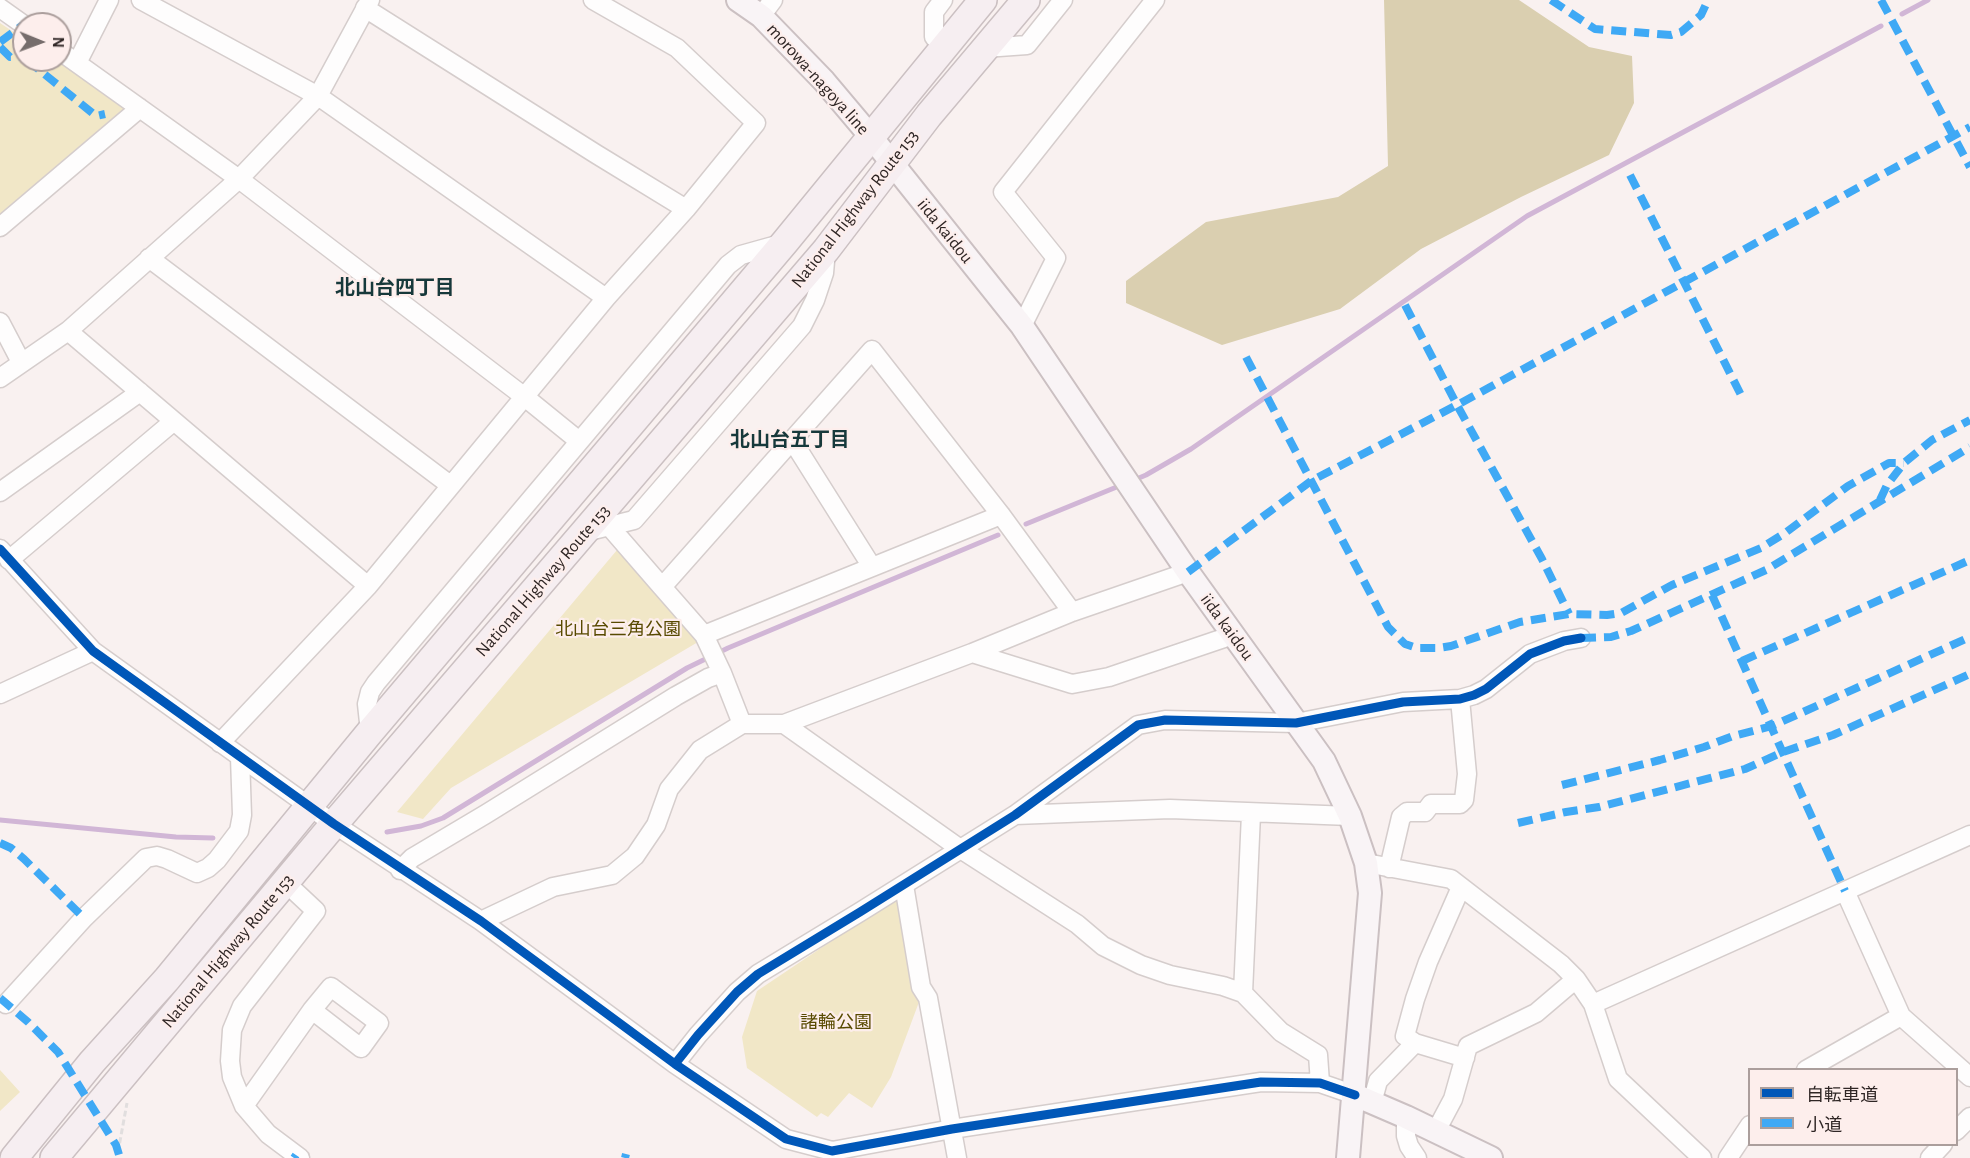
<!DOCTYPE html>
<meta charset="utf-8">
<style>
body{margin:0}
#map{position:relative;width:1970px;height:1158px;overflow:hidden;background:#f9f1f0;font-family:"Alegreya Sans","Noto Sans JP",sans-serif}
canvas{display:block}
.legend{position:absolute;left:1748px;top:1068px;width:210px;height:78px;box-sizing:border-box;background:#fdeeec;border:2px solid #ab9e9c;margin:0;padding:8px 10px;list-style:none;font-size:18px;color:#2f2625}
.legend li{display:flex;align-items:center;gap:12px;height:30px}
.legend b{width:30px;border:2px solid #ab9e9c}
.north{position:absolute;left:12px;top:12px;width:60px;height:60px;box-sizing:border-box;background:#fdeeec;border:2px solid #ab9e9c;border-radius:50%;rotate:91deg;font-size:16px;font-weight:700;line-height:24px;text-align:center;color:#2f2625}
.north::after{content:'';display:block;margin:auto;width:21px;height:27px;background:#766d6c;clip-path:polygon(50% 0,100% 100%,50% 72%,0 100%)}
</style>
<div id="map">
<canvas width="1970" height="1158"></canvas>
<ul class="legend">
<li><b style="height:8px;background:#0057b8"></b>自転車道</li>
<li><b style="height:8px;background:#3fa9f5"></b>小道</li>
</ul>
<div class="north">N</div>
</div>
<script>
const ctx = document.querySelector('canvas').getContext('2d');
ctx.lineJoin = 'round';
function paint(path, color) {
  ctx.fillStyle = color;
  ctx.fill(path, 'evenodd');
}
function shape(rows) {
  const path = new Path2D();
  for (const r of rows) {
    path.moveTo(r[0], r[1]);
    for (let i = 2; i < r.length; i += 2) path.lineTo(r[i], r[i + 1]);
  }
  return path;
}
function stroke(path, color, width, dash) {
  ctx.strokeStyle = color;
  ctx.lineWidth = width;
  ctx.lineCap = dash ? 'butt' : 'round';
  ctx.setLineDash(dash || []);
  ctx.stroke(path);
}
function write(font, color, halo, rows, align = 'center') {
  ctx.font = font + ' "Alegreya Sans","Noto Sans JP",sans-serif';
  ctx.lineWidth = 4.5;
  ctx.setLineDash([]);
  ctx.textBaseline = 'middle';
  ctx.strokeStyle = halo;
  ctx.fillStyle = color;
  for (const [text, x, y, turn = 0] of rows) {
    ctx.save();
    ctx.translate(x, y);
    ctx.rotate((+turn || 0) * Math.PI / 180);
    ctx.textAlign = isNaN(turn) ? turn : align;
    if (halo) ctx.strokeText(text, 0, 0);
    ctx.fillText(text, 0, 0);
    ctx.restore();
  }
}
const green = shape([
 [0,23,24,39,24,60,55,60,128,109,0,221],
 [617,550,698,642,451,788,423,819,397,812],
 [900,895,919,1002,891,1077,872,1108,849,1093,828,1117,821,1113,817,1117,747,1068,742,1037,757,991],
 [0,1070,20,1092,0,1111]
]);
const forest = shape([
 [1384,0,1519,0,1589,47,1632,56,1634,103,1609,155,1521,197,1421,249,1340,309,1222,345,1126,303,1126,281,1206,222,1338,197,1388,166]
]);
const stream = shape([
 [1902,14,1928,0],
 [1132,481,1146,475,1191,449,1527,216,1881,26],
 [1026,524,1124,484],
 [0,820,176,837,213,838],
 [387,832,421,826,443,818,687,668,728,648,998,535]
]);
const path = shape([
 [118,1152,127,1103]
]);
const minor = shape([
 [141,0,318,96,606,298],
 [943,0,934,12,934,37,945,48],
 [0,8,24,25],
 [365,8,596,154,686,209],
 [761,16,773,0],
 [985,48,1027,45,1063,0],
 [60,51,239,179,526,398,579,441],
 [77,63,109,0],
 [0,227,140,108],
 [149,258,450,485],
 [0,322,21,362],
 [1022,326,1056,258,1003,192,1155,0],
 [68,331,368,586],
 [0,378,68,331,239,179,318,96,370,0],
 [792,440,872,567],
 [0,492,140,392],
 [610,527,662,587],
 [585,532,634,520,802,326,815,300,824,273,826,250],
 [0,549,93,651,334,824,481,921,675,1064,786,1139,832,1151,952,1129,1261,1082,1320,1083,1355,1095],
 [9,560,174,421],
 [704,635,1001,515],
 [972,653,1072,684,1109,677,1233,635],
 [0,694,93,651],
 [742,724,722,673,704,635,662,587,872,350,1001,515,1072,612],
 [784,724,959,848,1077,924,1103,946,1141,965,1170,975,1223,986,1243,993,1281,1032,1318,1055,1320,1083],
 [370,732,367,704,370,692,376,683,728,265,741,255,784,243],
 [220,743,368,586,606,298,686,209,756,123,677,48,593,0],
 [1015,815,1170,809,1350,816],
 [1366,863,1451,879,1561,964,1576,979,1593,1004,1618,1079,1702,1158],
 [1389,868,1401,817,1407,812,1425,812,1431,804,1460,804,1464,800,1467,774,1460,699],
 [400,870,412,858,486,814,676,696,708,678,722,673],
 [285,882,316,911,242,1006,232,1030,230,1061,232,1077,244,1106,268,1134,300,1158],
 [904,885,921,987,928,998,957,1158],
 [1845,891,1901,1016,1970,1077],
 [481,921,553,887,612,875,635,856,656,825,669,789,700,750,742,724,784,724,972,653,1072,612,1188,572],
 [1243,993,1251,814],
 [6,1004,84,918,146,858,157,856,167,859,197,873,208,868,217,860,239,831,242,815,240,757],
 [1593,1004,1970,835],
 [1415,1043,1405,1036,1415,999,1428,962,1461,887],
 [675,1064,698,1035,737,992,758,974,860,912,1015,815,1138,725,1165,720,1296,723,1403,702,1460,699,1474,695,1486,689,1530,654,1564,641,1581,638],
 [1806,1070,1901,1016],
 [1372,1103,1378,1081,1415,1043,1465,1058],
 [244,1106,312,1010,331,987,379,1023,361,1048,312,1010],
 [1406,1117,1406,1136,1409,1146,1417,1158],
 [1436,1131,1453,1099,1468,1046,1536,1013,1576,979],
 [1956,1131,1970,1117],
 [1728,1158,1750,1125],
 [1930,1158,1943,1144]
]);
const major = shape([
 [738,0,761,16,824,81,872,138,1022,326,1188,572,1324,761,1350,816,1366,863,1370,893,1348,1158],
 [1355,1095,1406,1117,1491,1158]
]);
const highway = shape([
 [14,1158,92,1062,167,979,370,732,785,242,983,0],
 [54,1158,334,824,826,250,929,115,1026,0]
]);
const quiet = shape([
 [1551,0,1595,29,1671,35,1681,32,1701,15,1708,0],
 [1881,0,1970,167],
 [0,42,23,25],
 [0,47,10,57,24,57],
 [27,60,96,116,105,114],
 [1630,175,1741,395],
 [1405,305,1457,405,1542,559,1569,614],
 [1246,357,1388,627,1405,644,1417,648,1438,648,1451,646,1520,622,1569,614,1607,615,1621,613,1672,585,1761,548,1785,533,1848,486,1889,463,1904,463],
 [1880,500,1887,485,1904,463,1932,440,1970,420],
 [1188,572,1311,481,1457,405,1970,127],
 [1712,595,1845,891],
 [1581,638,1611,637,1631,631,1766,570,1970,447],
 [1742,661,1970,560],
 [1562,785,1660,760,1704,747,1733,736,1772,726,1970,637],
 [1518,823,1566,812,1599,807,1745,769,1783,752,1833,735,1970,674],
 [0,843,11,848,24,859,84,918],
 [0,998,28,1022,58,1052,116,1145,120,1158],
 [294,1158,296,1155],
 [625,1158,626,1154]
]);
const cycleway = shape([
 [0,549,93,651,334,824,481,921,675,1064,786,1139,832,1151,952,1129,1261,1082,1320,1083,1355,1095],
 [675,1064,698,1035,737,992,758,974,860,912,1015,815,1138,725,1165,720,1296,723,1403,702,1460,699,1474,695,1486,689,1530,654,1564,641,1581,638]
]);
const streetNames = [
 ["morowa-nagoya line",818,79,48],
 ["National Highway Route 153",855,209,-52],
 ["iida kaidou",945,231,51],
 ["National Highway Route 153",543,581,-49],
 ["iida kaidou",1227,627,54],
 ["National Highway Route 153",228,951,-50]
];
const parkNames = [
 ["北山台三角公園",618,630],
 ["諸輪公園",836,1023]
];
const neighbourhoodNames = [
 ["北山台四丁目",395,288],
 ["北山台五丁目",790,440]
];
paint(green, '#f1e7c7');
paint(forest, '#dacfb0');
stroke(stream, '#d1b6d6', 5);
stroke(minor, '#d5cdcc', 21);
stroke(major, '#cbc0c2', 26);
stroke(highway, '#cbc0c2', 30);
stroke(path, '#e1dede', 3, [6, 3]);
stroke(minor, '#fefdfd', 18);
stroke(major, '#f9f4f6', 22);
stroke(highway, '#f6eef1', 27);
stroke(quiet, '#3fa9f5', 8, [15, 8]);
stroke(cycleway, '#0057b8', 9);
write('18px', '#2f2625', '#fdeeec', streetNames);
write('18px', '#584a01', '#fdeeec', parkNames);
write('bold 20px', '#17393b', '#fdeeec', neighbourhoodNames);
</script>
